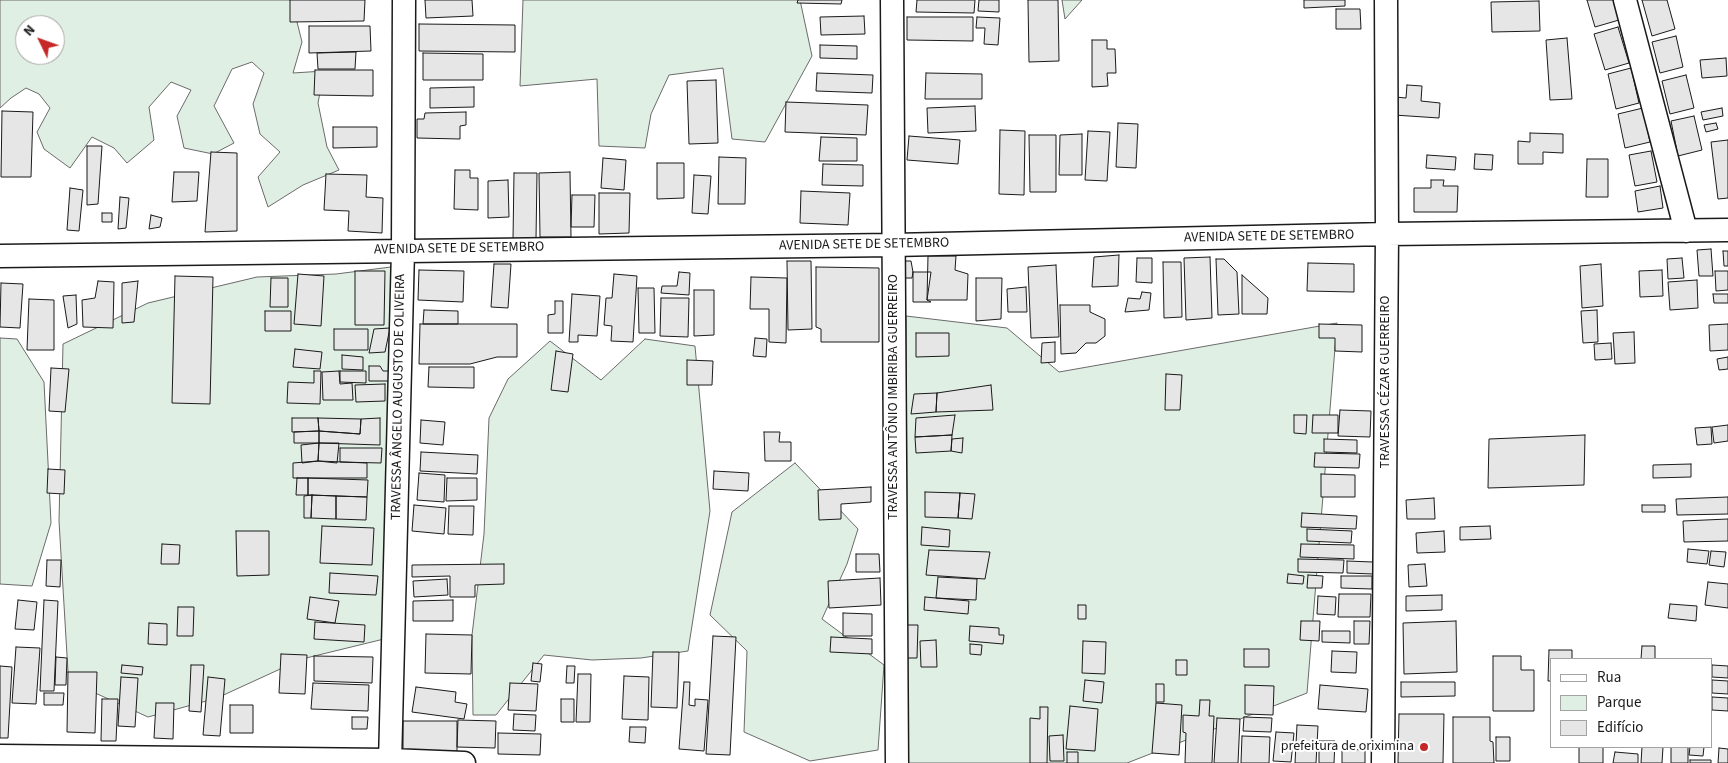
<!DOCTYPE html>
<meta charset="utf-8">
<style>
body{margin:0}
#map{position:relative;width:1728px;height:763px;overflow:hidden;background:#fff;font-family:"Source Sans 3",sans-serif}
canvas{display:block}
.legend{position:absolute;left:1550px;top:658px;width:162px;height:90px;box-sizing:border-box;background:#fff;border:1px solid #a3a3a3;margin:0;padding:6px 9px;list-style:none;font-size:15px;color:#1a1a1a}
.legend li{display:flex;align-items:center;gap:10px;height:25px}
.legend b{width:25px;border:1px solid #a3a3a3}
.north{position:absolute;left:15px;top:15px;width:50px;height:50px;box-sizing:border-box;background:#fff;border:1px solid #a3a3a3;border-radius:50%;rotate:312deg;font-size:14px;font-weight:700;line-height:20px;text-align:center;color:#1a1a1a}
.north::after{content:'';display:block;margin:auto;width:18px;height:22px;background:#c62828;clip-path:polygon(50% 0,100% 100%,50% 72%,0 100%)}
</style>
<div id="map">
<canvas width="1728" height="763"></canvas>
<ul class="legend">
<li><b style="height:6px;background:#fff"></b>Rua</li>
<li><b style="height:14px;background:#e0efe3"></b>Parque</li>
<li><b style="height:14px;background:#e6e6e6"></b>Edifício</li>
</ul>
<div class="north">N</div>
</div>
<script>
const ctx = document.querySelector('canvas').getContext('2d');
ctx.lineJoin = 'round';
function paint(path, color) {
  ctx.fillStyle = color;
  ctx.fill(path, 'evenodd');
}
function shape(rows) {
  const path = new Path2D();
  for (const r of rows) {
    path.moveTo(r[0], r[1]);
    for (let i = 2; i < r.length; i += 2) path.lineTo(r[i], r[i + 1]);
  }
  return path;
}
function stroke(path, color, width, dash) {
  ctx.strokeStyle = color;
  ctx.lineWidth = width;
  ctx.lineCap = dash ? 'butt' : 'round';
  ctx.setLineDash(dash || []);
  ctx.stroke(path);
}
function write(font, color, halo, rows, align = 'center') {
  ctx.font = font + ' "Source Sans 3",sans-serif';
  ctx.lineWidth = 4;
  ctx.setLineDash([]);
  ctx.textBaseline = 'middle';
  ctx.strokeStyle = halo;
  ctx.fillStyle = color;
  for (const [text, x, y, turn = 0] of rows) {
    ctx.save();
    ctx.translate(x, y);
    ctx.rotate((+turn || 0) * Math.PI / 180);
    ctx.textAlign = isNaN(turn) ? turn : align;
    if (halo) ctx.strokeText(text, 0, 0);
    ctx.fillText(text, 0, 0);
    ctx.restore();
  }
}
const green = shape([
 [0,0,301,0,295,14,302,42,293,73,324,71,318,103,327,147,339,170,303,185,268,207,258,177,280,152,260,134,253,104,264,73,252,62,232,69,214,106,234,143,213,154,184,148,177,116,191,90,171,82,149,107,154,140,127,163,114,148,92,137,70,168,44,149,37,132,50,108,39,94,26,88,11,98,0,108,0,0],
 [25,25,55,25,55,55,25,55,25,25],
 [523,0,800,0,812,56,765,142,732,139,723,68,669,75,651,114,645,148,599,146,597,79,520,86,523,0],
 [1062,0,1082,0,1065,19,1062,0],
 [391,267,384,639,302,659,217,698,148,717,71,682,68,672,59,521,63,344,148,303,257,277,336,274,391,267],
 [906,316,1007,328,1059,372,1337,323,1307,693,1127,763,908,763,906,316],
 [0,338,17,339,44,382,51,523,32,586,0,584,0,338],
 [645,339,695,346,710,511,688,651,641,658,592,660,544,655,496,715,473,715,472,635,484,534,489,418,508,379,550,341,601,380,645,339],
 [795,463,858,529,847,564,822,619,884,665,878,750,810,761,744,732,747,651,710,615,732,512,795,463]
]);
const building = shape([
 [290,0,365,0,364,21,290,22,290,0],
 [425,0,472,0,473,16,426,18,425,0],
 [798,0,842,0,841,4,797,3,798,0],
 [917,0,975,0,974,13,916,12,917,0],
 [979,0,999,0,999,12,978,11,979,0],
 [1028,0,1058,0,1059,61,1029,62,1028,0],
 [1304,0,1345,0,1345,6,1304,8,1304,0],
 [1587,0,1613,0,1619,20,1595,27,1587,0],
 [1642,0,1667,0,1675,29,1652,36,1642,0],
 [1539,1,1540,31,1492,32,1491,2,1539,1],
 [1336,9,1360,9,1361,29,1336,29,1336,9],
 [864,16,865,34,821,35,820,17,864,16],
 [907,17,973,17,973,41,907,40,907,17],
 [977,17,1000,18,998,45,984,44,985,28,976,28,977,17],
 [419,24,515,25,515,52,419,51,419,24],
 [309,26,370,26,371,51,309,53,309,26],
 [1618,27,1629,63,1605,70,1594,34,1618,27],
 [1676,36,1683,67,1660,73,1652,42,1676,36],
 [1567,38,1572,99,1550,100,1546,40,1567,38],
 [1092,40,1107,40,1107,49,1115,49,1116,73,1107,73,1108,86,1092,87,1092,40],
 [820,45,857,46,857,59,820,58,820,45],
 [356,52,355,69,318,69,317,53,356,52],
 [423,53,483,54,483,80,423,80,423,53],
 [1726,58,1727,76,1702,78,1700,60,1726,58],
 [1631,68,1639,103,1616,109,1608,74,1631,68],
 [315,70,373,70,373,96,314,95,315,70],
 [817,73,873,75,872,93,816,91,817,73],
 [926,73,982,74,982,99,925,99,926,73],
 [1686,75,1694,108,1670,114,1662,81,1686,75],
 [716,80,718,143,689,144,687,81,716,80],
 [1407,85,1422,86,1421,101,1440,103,1439,118,1394,115,1395,97,1406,98,1407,85],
 [474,87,474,107,430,108,430,88,474,87],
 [786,102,868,105,866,135,785,132,786,102],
 [975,106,976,131,928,133,927,108,975,106],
 [1643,108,1650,142,1625,148,1618,114,1643,108],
 [1722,108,1723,116,1703,120,1701,112,1722,108],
 [2,111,33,112,31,177,1,177,2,111],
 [466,112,466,125,460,126,460,139,417,138,417,119,424,119,425,113,466,112],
 [1694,116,1702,150,1678,156,1671,121,1694,116],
 [1118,123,1138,124,1136,168,1116,167,1118,123],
 [1716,123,1718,129,1706,132,1704,125,1716,123],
 [333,127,377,127,377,147,333,148,333,127],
 [1000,130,1025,131,1024,195,999,194,1000,130],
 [1088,131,1110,132,1107,181,1085,180,1088,131],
 [1530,133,1563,134,1563,153,1543,152,1543,164,1518,164,1518,141,1530,142,1530,133],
 [1082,134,1082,175,1059,175,1060,135,1082,134],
 [1029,135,1056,135,1056,192,1030,192,1029,135],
 [909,136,960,140,958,164,907,160,909,136],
 [821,137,857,138,857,161,819,161,821,137],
 [1728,140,1728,198,1718,199,1711,142,1728,140],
 [87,146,102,146,98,204,87,205,87,146],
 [1651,151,1657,182,1635,186,1629,155,1651,151],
 [211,152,237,153,237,231,205,232,211,152],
 [1475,154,1493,155,1492,170,1474,169,1475,154],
 [1427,155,1456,157,1455,170,1426,168,1427,155],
 [719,157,746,158,745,204,718,204,719,157],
 [603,158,626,160,624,190,601,188,603,158],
 [1587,159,1608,159,1608,197,1586,197,1587,159],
 [657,163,684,163,684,198,657,199,657,163],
 [823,164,863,165,863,186,822,185,823,164],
 [455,170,470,170,470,178,478,178,478,210,454,209,455,170],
 [174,172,199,172,197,201,172,202,174,172],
 [570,172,571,237,540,237,539,173,570,172],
 [514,173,537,173,536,239,513,239,514,173],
 [326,174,367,175,366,197,383,198,382,233,348,231,349,211,324,210,326,174],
 [694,175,711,176,708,214,692,213,694,175],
 [508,180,509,217,488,218,488,181,508,180],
 [1431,180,1444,180,1443,186,1458,186,1457,212,1414,212,1414,188,1431,188,1431,180],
 [1660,186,1663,208,1638,212,1635,191,1660,186],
 [70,188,83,190,79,231,67,230,70,188],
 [801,191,850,193,848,225,800,223,801,191],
 [599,193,630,193,629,233,599,234,599,193],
 [572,195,595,195,594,227,571,227,572,195],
 [120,197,129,198,126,228,118,229,120,197],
 [102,213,112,213,112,222,102,222,102,213],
 [151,215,162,218,160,227,149,229,151,215],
 [1711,249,1713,276,1699,276,1697,250,1711,249],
 [1723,251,1728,251,1728,266,1724,266,1723,251],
 [1119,255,1118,286,1092,287,1094,257,1119,255],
 [928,256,956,256,955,270,968,274,967,300,927,300,928,256],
 [1210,257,1212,318,1186,320,1184,258,1210,257],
 [1137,258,1152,258,1152,283,1136,282,1137,258],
 [1682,258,1684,278,1668,279,1667,259,1682,258],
 [1216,259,1224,259,1237,272,1239,314,1218,315,1216,259],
 [787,261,811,261,812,329,788,330,787,261],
 [898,261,911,261,913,272,912,278,898,278,898,261],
 [1163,262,1181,262,1182,317,1164,318,1163,262],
 [1308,263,1354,264,1354,292,1307,291,1308,263],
 [494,264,511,264,508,308,491,307,494,264],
 [1601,264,1603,306,1582,308,1580,266,1601,264],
 [1056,265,1059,337,1031,338,1028,267,1056,265],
 [816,267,879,268,879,342,821,342,821,329,816,327,816,267],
 [419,270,464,271,463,302,418,300,419,270],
 [1662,270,1663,296,1640,297,1639,271,1662,270],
 [355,271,385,271,384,325,355,325,355,271],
 [1715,271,1728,271,1728,290,1716,291,1715,271],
 [679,272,690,273,689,295,661,293,662,286,677,286,679,272],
 [913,272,931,272,927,300,931,302,913,302,913,272],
 [298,274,324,276,321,326,294,324,298,274],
 [614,274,637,276,633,342,611,341,612,326,604,325,606,298,612,298,614,274],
 [1242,275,1268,298,1267,314,1242,314,1242,275],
 [175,276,213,277,210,404,172,403,175,276],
 [751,277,787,278,786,343,769,342,769,309,750,309,751,277],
 [271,278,288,278,288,307,270,307,271,278],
 [976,278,1002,278,1001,319,976,321,976,278],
 [1697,280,1698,308,1670,310,1668,282,1697,280],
 [98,281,114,282,113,328,83,327,82,300,95,298,98,281],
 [138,281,134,322,122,323,122,283,138,281],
 [1,283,23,284,20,328,0,327,1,283],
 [1026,287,1027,312,1008,312,1007,289,1026,287],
 [638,288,654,288,655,333,639,333,638,288],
 [694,290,714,290,714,335,694,336,694,290],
 [1142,292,1151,293,1149,310,1125,312,1128,298,1140,299,1142,292],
 [572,294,600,296,597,336,578,335,578,342,569,342,572,294],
 [1713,294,1728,294,1728,303,1714,303,1713,294],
 [76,295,77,324,68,328,63,296,76,295],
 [661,298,689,298,688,337,660,336,661,298],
 [29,299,54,300,54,350,27,350,29,299],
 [555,301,563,301,563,333,548,333,548,315,555,314,555,301],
 [1060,305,1090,305,1090,312,1105,319,1105,336,1096,343,1086,343,1076,353,1061,354,1060,305],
 [424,310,458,311,458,324,423,324,424,310],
 [1597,310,1598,342,1583,343,1581,311,1597,310],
 [265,311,291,311,291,331,265,331,265,311],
 [420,324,517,324,517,357,497,357,470,364,419,364,420,324],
 [1319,324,1362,325,1362,352,1335,351,1335,338,1319,338,1319,324],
 [1728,324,1728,350,1710,351,1709,325,1728,324],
 [390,328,385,352,369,353,374,329,390,328],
 [334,329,368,329,368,350,334,350,334,329],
 [1634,332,1635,363,1615,364,1613,333,1634,332],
 [916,333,949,333,949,356,916,357,916,333],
 [755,338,767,339,766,357,753,356,755,338],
 [1055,342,1055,362,1041,363,1042,343,1055,342],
 [1611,343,1612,359,1595,360,1594,344,1611,343],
 [295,349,322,352,320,369,293,367,295,349],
 [556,351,573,354,568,392,551,390,556,351],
 [342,355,363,357,363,370,342,369,342,355],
 [1728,357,1728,369,1719,370,1717,359,1728,357],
 [687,360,713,361,712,385,687,385,687,360],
 [369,366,380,366,383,371,390,371,390,381,369,381,369,366],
 [429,367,474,367,474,388,428,387,429,367],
 [51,368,69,369,65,412,49,411,51,368],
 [314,371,321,371,320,404,287,403,288,382,314,383,314,371],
 [339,371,340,384,352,383,353,400,323,400,322,372,339,371],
 [340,371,366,371,366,383,340,382,340,371],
 [1166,374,1182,375,1180,410,1165,410,1166,374],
 [385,384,385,401,356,402,355,385,385,384],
 [991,385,993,410,936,412,937,393,991,385],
 [937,393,936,412,911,414,914,394,937,393],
 [1340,410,1371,411,1370,437,1338,436,1340,410],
 [955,415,952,435,915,437,916,418,955,415],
 [1294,415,1307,415,1306,434,1294,433,1294,415],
 [1313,415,1338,415,1338,433,1312,433,1313,415],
 [292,418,318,418,319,431,292,432,292,418],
 [318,418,361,419,360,434,319,431,318,418],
 [380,418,380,445,319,443,319,431,360,434,361,419,380,418],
 [421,420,445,422,443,445,420,443,421,420],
 [1728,425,1728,441,1714,443,1712,427,1728,425],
 [1711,427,1712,444,1697,445,1695,428,1711,427],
 [319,431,319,443,294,443,294,432,319,431],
 [764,432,780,432,779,442,791,442,791,461,765,461,764,432],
 [952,435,951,451,916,453,915,437,952,435],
 [1585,435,1584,485,1488,488,1489,439,1585,435],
 [963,438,962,453,951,451,952,439,963,438],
 [1324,439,1357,440,1357,453,1324,452,1324,439],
 [319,443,318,461,302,463,301,445,319,443],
 [319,443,339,443,337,463,318,461,319,443],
 [340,448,382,448,381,463,340,462,340,448],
 [421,452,478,455,477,474,420,471,421,452],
 [1315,453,1360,454,1359,468,1314,467,1315,453],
 [318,461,367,463,367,478,293,478,293,463,318,461],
 [1691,464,1691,477,1653,478,1653,465,1691,464],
 [48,469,65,470,64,494,47,493,48,469],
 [714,471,749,473,748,491,713,489,714,471],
 [419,473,445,475,444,502,417,500,419,473],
 [1321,474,1355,475,1355,497,1321,497,1321,474],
 [297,478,308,478,308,495,296,495,297,478],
 [308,478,368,480,367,497,308,495,308,478],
 [447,478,477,478,477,500,446,501,447,478],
 [871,487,871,502,841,504,841,519,819,520,818,490,871,487],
 [925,492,960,493,958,518,925,517,925,492],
 [960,493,975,494,972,519,958,518,960,493],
 [312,495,311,518,304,518,304,496,312,495],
 [312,495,336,496,336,519,311,518,312,495],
 [336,496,367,497,366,520,336,519,336,496],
 [1728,497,1728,514,1677,515,1676,499,1728,497],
 [1434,498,1435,519,1407,519,1406,500,1434,498],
 [414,505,446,508,444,534,412,531,414,505],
 [1642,505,1665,505,1665,512,1642,512,1642,505],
 [449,506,474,506,473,535,448,534,449,506],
 [1302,513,1357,516,1356,529,1301,527,1302,513],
 [1728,519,1728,541,1684,542,1683,521,1728,519],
 [322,526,374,528,372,565,320,563,322,526],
 [1490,526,1491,539,1460,540,1460,527,1490,526],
 [922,527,950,530,949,547,921,545,922,527],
 [1307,529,1352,531,1351,543,1307,541,1307,529],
 [236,531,269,531,269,575,237,576,236,531],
 [1444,531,1445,552,1417,553,1416,533,1444,531],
 [162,544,180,545,179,564,161,564,162,544],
 [1301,544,1354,545,1354,559,1300,557,1301,544],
 [1688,549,1709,551,1707,564,1687,562,1688,549],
 [929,550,990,552,985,579,926,575,929,550],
 [1711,551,1726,552,1724,567,1709,565,1711,551],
 [856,554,879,554,880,572,856,572,856,554],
 [1298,559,1344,560,1343,573,1298,572,1298,559],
 [47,560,61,560,60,587,46,586,47,560],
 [1347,561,1373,562,1373,574,1347,573,1347,561],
 [504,564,504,584,475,585,475,597,450,597,450,576,412,577,412,565,504,564],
 [1425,564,1427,586,1409,587,1408,565,1425,564],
 [330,573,378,576,376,595,329,593,330,573],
 [1288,574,1304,576,1303,584,1287,583,1288,574],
 [1308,575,1323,576,1322,588,1307,588,1308,575],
 [1341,576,1372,576,1372,589,1341,588,1341,576],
 [938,577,977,579,976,600,936,598,938,577],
 [880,578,881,605,829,608,828,581,880,578],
 [447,579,448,595,414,597,413,581,447,579],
 [1708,582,1728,584,1728,608,1705,605,1708,582],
 [1339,594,1371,594,1370,617,1338,617,1339,594],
 [1442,595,1442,610,1406,611,1406,596,1442,595],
 [1318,596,1336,597,1335,615,1317,614,1318,596],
 [310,597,339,601,335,623,307,619,310,597],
 [925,597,969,601,968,614,924,610,925,597],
 [18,600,37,602,34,630,15,629,18,600],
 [44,600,58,601,54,691,40,691,44,600],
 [453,600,453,621,413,621,413,601,453,600],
 [1670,604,1697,606,1696,621,1668,618,1670,604],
 [1078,605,1086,605,1086,619,1078,619,1078,605],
 [178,607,194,607,193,636,177,636,178,607],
 [843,613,872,614,872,636,843,636,843,613],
 [1301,621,1320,621,1319,641,1300,640,1301,621],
 [1354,621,1370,621,1369,644,1354,644,1354,621],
 [1456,621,1457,672,1404,674,1403,623,1456,621],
 [315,622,365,625,364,642,314,639,315,622],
 [149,623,167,624,167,645,148,644,149,623],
 [907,625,918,625,917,658,905,658,907,625],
 [970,626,999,628,999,635,1004,635,1003,644,969,641,970,626],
 [1322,631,1350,631,1350,643,1322,642,1322,631],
 [426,634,472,635,471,674,425,673,426,634],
 [713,636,736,637,730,755,706,754,713,636],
 [831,637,872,639,872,654,830,652,831,637],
 [936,640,937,667,921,667,920,641,936,640],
 [1083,641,1106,642,1105,674,1082,673,1083,641],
 [970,644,982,645,981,655,970,654,970,644],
 [1642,646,1655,646,1655,659,1641,659,1642,646],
 [16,647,40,648,36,704,12,703,16,647],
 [1244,649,1269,649,1269,667,1244,667,1244,649],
 [1549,650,1572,650,1572,659,1552,659,1552,681,1548,681,1549,650],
 [1332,651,1357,652,1356,673,1331,672,1332,651],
 [653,652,679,652,677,708,651,707,653,652],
 [281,654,307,655,305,694,279,693,281,654],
 [314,656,373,657,372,683,314,681,314,656],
 [1493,656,1521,656,1521,670,1534,670,1534,711,1493,711,1493,656],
 [56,657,67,658,66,685,55,685,56,657],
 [1176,660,1187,660,1187,675,1176,675,1176,660],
 [533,663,542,664,540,682,531,681,533,663],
 [122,665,143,667,142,675,121,673,122,665],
 [191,665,204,665,201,712,189,711,191,665],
 [1712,665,1728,666,1728,678,1712,677,1712,665],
 [0,666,12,667,8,738,0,738,0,666],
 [567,666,575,666,574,683,566,683,567,666],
 [68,672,97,672,95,733,67,732,68,672],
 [578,674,591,674,590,722,576,722,578,674],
 [624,676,649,677,648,720,622,719,624,676],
 [121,677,138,678,135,727,118,726,121,677],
 [208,677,225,679,220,736,203,735,208,677],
 [1085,680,1104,682,1102,703,1083,701,1085,680],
 [1712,680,1728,681,1728,694,1712,693,1712,680],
 [684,682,690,682,689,705,695,706,695,699,708,700,704,751,679,749,684,682],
 [1401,682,1455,682,1455,696,1401,697,1401,682],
 [313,683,369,685,368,711,311,709,313,683],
 [510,683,538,684,536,711,508,710,510,683],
 [1156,684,1164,684,1164,702,1156,702,1156,684],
 [1245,685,1274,686,1273,715,1245,714,1245,685],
 [1320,685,1368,689,1366,712,1318,709,1320,685],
 [416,687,456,692,455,702,467,704,464,719,412,712,416,687],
 [44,693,64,693,63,705,44,705,44,693],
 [1712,697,1728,698,1728,711,1712,710,1712,697],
 [102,699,118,699,116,741,101,741,102,699],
 [561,699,574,699,574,722,561,722,561,699],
 [1200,700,1210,700,1209,716,1214,716,1212,763,1185,763,1186,733,1183,732,1183,715,1199,716,1200,700],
 [156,703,174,703,173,739,154,738,156,703],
 [1156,703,1182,705,1179,755,1152,753,1156,703],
 [230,705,253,705,253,733,230,733,230,705],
 [1070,706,1098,709,1095,751,1066,749,1070,706],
 [1040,707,1048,707,1047,763,1030,763,1030,718,1040,719,1040,707],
 [514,714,536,715,535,731,513,730,514,714],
 [1399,714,1444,714,1443,763,1398,763,1399,714],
 [352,717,368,717,367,729,352,729,352,717],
 [1244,717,1272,718,1271,732,1243,731,1244,717],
 [1453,717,1490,717,1490,741,1493,742,1494,763,1453,763,1453,717],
 [1217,718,1240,719,1238,763,1214,763,1217,718],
 [458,720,496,721,495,748,457,747,458,720],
 [403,721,457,721,457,754,403,755,403,721],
 [1297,725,1318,726,1316,763,1295,763,1297,725],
 [630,727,646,727,645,743,629,742,630,727],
 [1276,732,1294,733,1291,762,1273,761,1276,732],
 [498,733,541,734,540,755,498,754,498,733],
 [1063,735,1064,761,1050,761,1049,736,1063,735],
 [1242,736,1270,737,1269,763,1241,763,1242,736],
 [1496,737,1510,737,1510,761,1496,761,1496,737],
 [1319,741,1335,741,1334,763,1319,763,1319,741],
 [1579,747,1603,747,1603,763,1579,763,1579,747],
 [1642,747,1663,747,1662,763,1641,763,1642,747],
 [1671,747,1688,747,1688,763,1671,763,1671,747],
 [1690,747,1704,747,1703,756,1689,755,1690,747],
 [1719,748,1728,749,1728,763,1718,763,1719,748],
 [1342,749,1365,750,1365,763,1342,763,1342,749],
 [1067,752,1078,752,1078,763,1067,763,1067,752],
 [1615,752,1638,754,1638,763,1613,763,1615,752],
 [1690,760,1711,760,1711,763,1690,763,1690,760]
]);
const minor = shape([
 [892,0,897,763],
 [1625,0,1686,231],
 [0,256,893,245,1387,234,1728,230],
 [0,756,390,760,464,763],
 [390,763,403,250,404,0],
 [1383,763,1387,234,1386,0]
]);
const markers = [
 [1424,747,5,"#c62828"]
];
const streetNames = [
 ["AVENIDA SETE DE SETEMBRO",1269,237,-1],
 ["AVENIDA SETE DE SETEMBRO",864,245,-1],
 ["AVENIDA SETE DE SETEMBRO",459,249,-1],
 ["TRAVESSA CÉZAR GUERREIRO",1386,382,-90],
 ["TRAVESSA ÂNGELO AUGUSTO DE OLIVEIRA",399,397,-89],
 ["TRAVESSA ANTÔNIO IMBIRIBA GUERREIRO",894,397,-90]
];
const poiNames = [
 ["prefeitura de oriximina",1414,747]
];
paint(green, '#e0efe3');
stroke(green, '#6a6a6a', 1);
paint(building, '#e6e6e6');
stroke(building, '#1a1a1a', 1);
stroke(minor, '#1a1a1a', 25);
stroke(minor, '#fff', 22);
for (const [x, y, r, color] of markers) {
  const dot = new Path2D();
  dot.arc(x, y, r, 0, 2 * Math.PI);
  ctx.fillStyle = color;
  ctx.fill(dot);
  stroke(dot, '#fff', 2);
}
write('14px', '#1a1a1a', '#fff', streetNames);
write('14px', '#1a1a1a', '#fff', poiNames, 'right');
</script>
